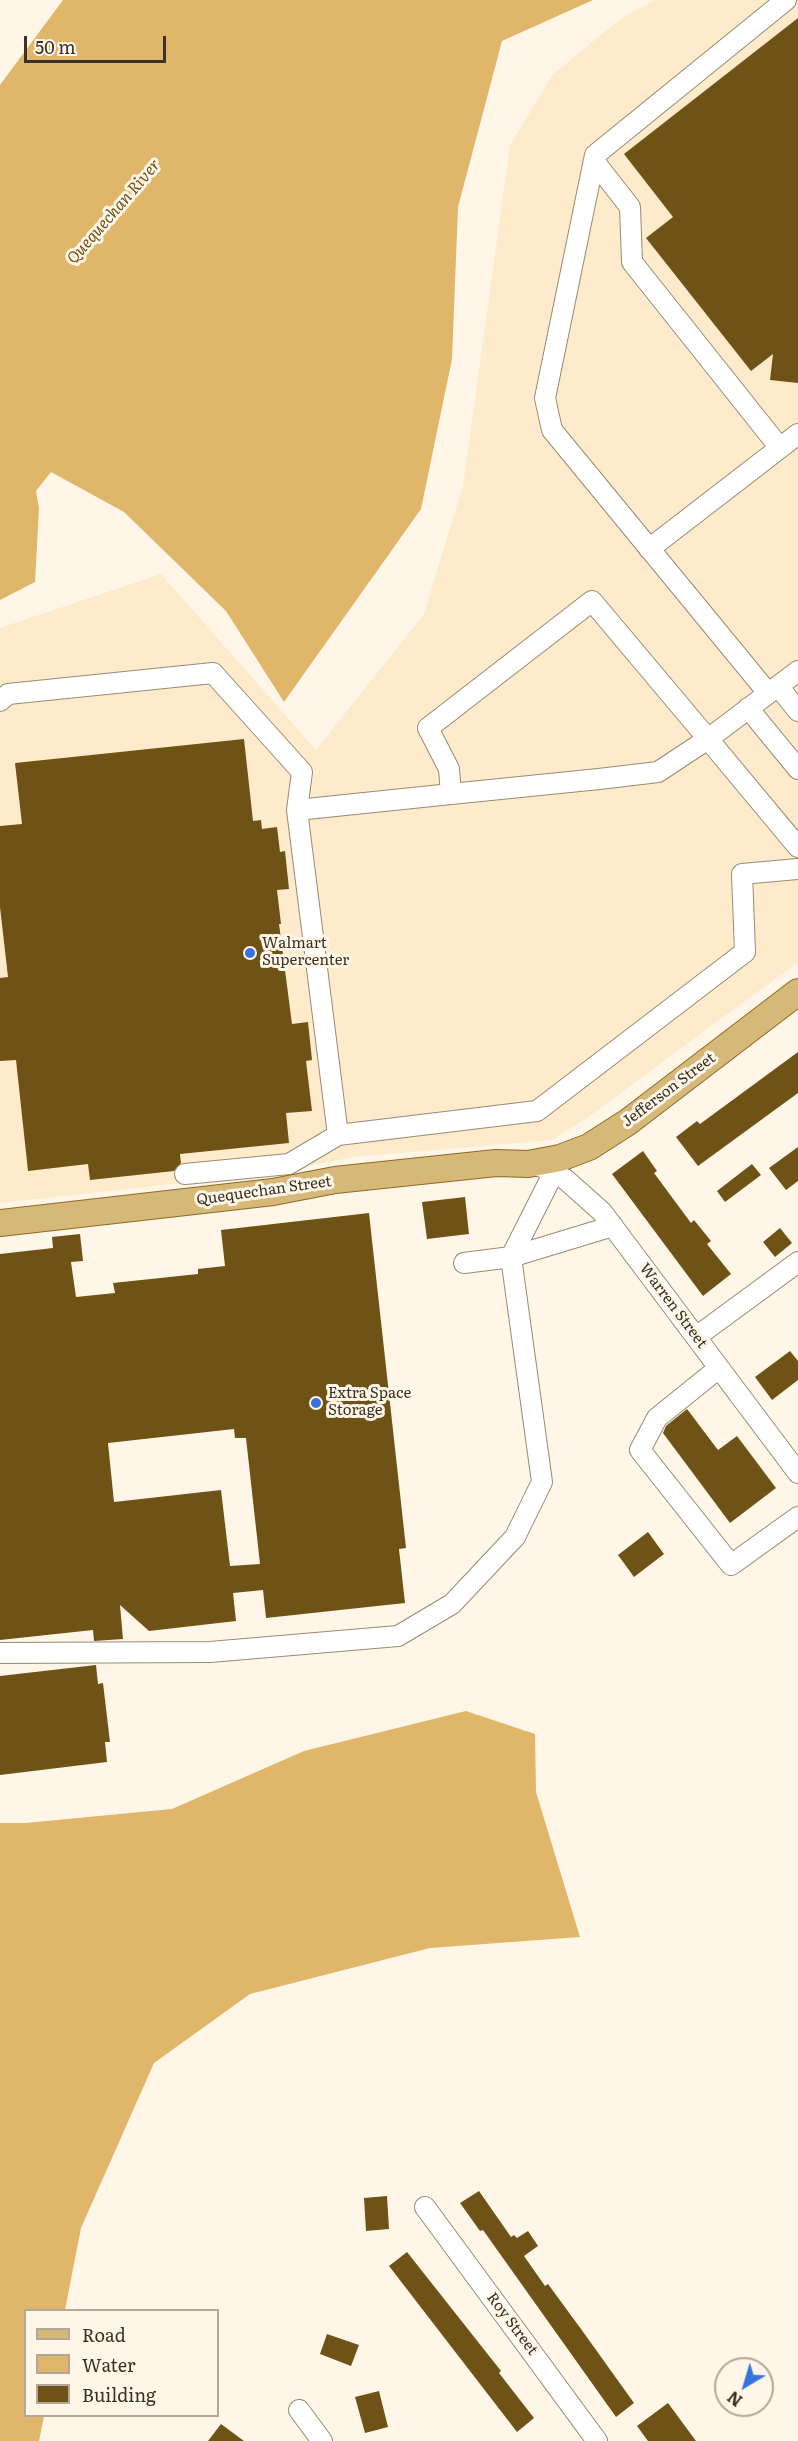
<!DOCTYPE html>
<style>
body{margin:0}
#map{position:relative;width:798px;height:2441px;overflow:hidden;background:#fff6e7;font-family:Literata,serif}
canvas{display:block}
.legend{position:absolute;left:24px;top:2309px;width:195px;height:108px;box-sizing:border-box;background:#fff6e7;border:2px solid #afa89b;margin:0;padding:8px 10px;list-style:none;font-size:18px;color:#383228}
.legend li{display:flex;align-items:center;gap:12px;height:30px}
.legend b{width:30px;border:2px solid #afa89b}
.north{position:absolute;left:714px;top:2357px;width:60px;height:60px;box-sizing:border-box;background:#fff6e7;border:2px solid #afa89b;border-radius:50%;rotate:218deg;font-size:16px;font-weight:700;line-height:24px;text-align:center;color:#383228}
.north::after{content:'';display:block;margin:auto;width:21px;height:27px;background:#3673e1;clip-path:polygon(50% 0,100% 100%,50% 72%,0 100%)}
.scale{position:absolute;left:24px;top:36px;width:142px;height:27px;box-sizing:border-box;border:3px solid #383228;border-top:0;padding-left:8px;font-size:18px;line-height:21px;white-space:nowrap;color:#383228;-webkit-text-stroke:4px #fff6e7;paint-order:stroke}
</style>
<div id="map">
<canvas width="798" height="2441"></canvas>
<ul class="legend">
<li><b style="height:8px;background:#d6b879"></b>Road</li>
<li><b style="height:16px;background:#e0b66b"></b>Water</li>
<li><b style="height:16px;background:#6f5216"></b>Building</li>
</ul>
<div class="north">N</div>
<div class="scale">50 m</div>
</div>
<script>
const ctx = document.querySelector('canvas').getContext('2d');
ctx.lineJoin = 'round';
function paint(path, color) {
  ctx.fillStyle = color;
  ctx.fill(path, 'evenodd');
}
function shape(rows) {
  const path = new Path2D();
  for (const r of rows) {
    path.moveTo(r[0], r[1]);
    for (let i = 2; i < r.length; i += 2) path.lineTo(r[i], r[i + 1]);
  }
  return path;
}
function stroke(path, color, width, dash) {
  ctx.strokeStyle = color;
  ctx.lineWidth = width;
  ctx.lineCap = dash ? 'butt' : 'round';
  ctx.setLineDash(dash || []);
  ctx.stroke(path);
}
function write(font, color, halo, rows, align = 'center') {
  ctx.font = font + ' Literata,serif';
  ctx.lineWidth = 6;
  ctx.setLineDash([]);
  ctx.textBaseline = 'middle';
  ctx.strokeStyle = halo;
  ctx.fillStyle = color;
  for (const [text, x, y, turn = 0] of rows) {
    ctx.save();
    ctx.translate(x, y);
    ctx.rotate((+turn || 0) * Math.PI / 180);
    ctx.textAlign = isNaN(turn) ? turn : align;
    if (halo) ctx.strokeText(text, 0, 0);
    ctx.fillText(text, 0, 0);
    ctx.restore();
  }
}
const built = shape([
 [655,0,798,0,798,962,587,1118,552,1140,353,1157,273,1173,0,1203,0,628,161,574,316,750,424,614,463,486,510,145,553,74,623,17]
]);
const water = shape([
 [63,0,593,0,502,41,458,207,452,359,421,509,284,702,226,611,124,512,51,472,36,491,39,508,35,582,0,600,0,85],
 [466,1711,535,1734,536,1792,580,1937,430,1948,250,1994,154,2063,81,2228,65,2310,26,2310,26,2416,44,2416,39,2441,0,2441,0,1823,26,1823,172,1809,304,1751]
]);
const building = shape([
 [798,18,798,383,770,380,773,354,751,371,646,238,673,217,624,154],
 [244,739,253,821,261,820,262,829,277,827,280,852,285,851,289,889,277,890,281,924,279,924,292,1024,308,1022,312,1060,306,1061,312,1111,286,1113,289,1143,180,1154,181,1163,174,1171,90,1180,88,1164,28,1171,16,1060,0,1061,0,978,8,977,0,907,0,826,22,824,15,763],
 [798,1052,798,1093,698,1166,676,1137,697,1121,700,1124],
 [798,1147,798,1181,786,1190,769,1168],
 [643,1151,657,1171,654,1173,691,1223,694,1220,711,1241,707,1244,731,1274,703,1296,612,1174],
 [752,1164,761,1175,725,1202,717,1191],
 [465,1197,469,1234,427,1239,422,1202],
 [369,1213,406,1548,399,1549,405,1603,266,1618,263,1590,233,1593,236,1621,149,1631,120,1605,123,1639,94,1641,93,1630,0,1640,0,1254,53,1248,52,1237,80,1234,83,1261,71,1262,76,1297,115,1293,113,1283,198,1274,198,1269,225,1266,221,1230],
 [234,1429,235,1438,246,1438,260,1564,230,1566,221,1490,114,1502,108,1443],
 [780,1228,792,1243,775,1257,763,1242],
 [790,1351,798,1361,798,1380,772,1400,755,1377],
 [687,1409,718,1450,737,1436,776,1488,730,1523,663,1433,666,1426],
 [648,1532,664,1554,634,1577,618,1555],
 [96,1665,98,1684,103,1683,110,1742,105,1742,107,1762,0,1775,0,1676],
 [479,2191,511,2237,514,2235,517,2238,528,2231,538,2246,524,2256,545,2286,548,2284,581,2329,634,2403,616,2417,483,2230,480,2231,460,2203],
 [387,2196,389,2229,366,2231,364,2198],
 [407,2252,501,2371,499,2373,534,2418,517,2432,389,2266],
 [327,2334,359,2345,351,2366,320,2354],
 [379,2391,388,2427,365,2433,355,2397],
 [668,2403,696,2441,648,2441,637,2426],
 [221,2424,244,2441,208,2441]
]);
const minor = shape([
 [594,161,630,207,632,262,780,448],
 [649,549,798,434],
 [798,671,708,739,798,847],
 [778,686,798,711],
 [768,693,552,430,545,398,595,155,786,0],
 [0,701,8,694,213,673,302,772,297,810],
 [748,708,798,769],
 [451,794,449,769,428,728,592,601,708,739,658,772,599,779,451,794,297,810,338,1135,537,1111,745,952,742,874,798,869],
 [530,1164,542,1167,565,1179,602,1212,798,1473],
 [554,1172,511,1257,613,1226],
 [185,1174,289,1164,338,1135],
 [696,1337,798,1262],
 [719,1368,657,1418,640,1450,731,1565,798,1517],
 [0,1653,210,1652,398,1636,452,1604,515,1537,542,1482,511,1257,464,1263],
 [425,2207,597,2441],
 [299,2410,322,2441]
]);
const major = shape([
 [0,1223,273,1192,335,1180,496,1163,528,1164,560,1158,589,1147,628,1122,798,992]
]);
const markers = [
 [250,953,6,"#3673e1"],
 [316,1403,6,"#3673e1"]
];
const poiNames = [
 ["Walmart",262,944],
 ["Supercenter",262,961],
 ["Extra Space",328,1394],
 ["Storage",328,1411]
];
const streetNames = [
 ["Jefferson Street",669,1090,-37],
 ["Quequechan Street",264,1191,-8],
 ["Warren Street",673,1306,53],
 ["Roy Street",512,2324,53]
];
const waterNames = [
 ["Quequechan River",114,212,-49]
];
paint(built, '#feebcb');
paint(water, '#e0b66b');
paint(building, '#6f5216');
stroke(minor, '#988a73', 22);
stroke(major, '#8c6b22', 28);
stroke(minor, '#fff', 20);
stroke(major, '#d6b879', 26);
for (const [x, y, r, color] of markers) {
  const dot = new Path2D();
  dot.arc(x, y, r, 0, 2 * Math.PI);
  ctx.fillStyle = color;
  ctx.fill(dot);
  stroke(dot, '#fff6e7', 2);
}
write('15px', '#383228', '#fff6e7', poiNames, 'left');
write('15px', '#383228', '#fff6e7', streetNames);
write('italic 16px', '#6c5017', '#fff6e7', waterNames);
</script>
